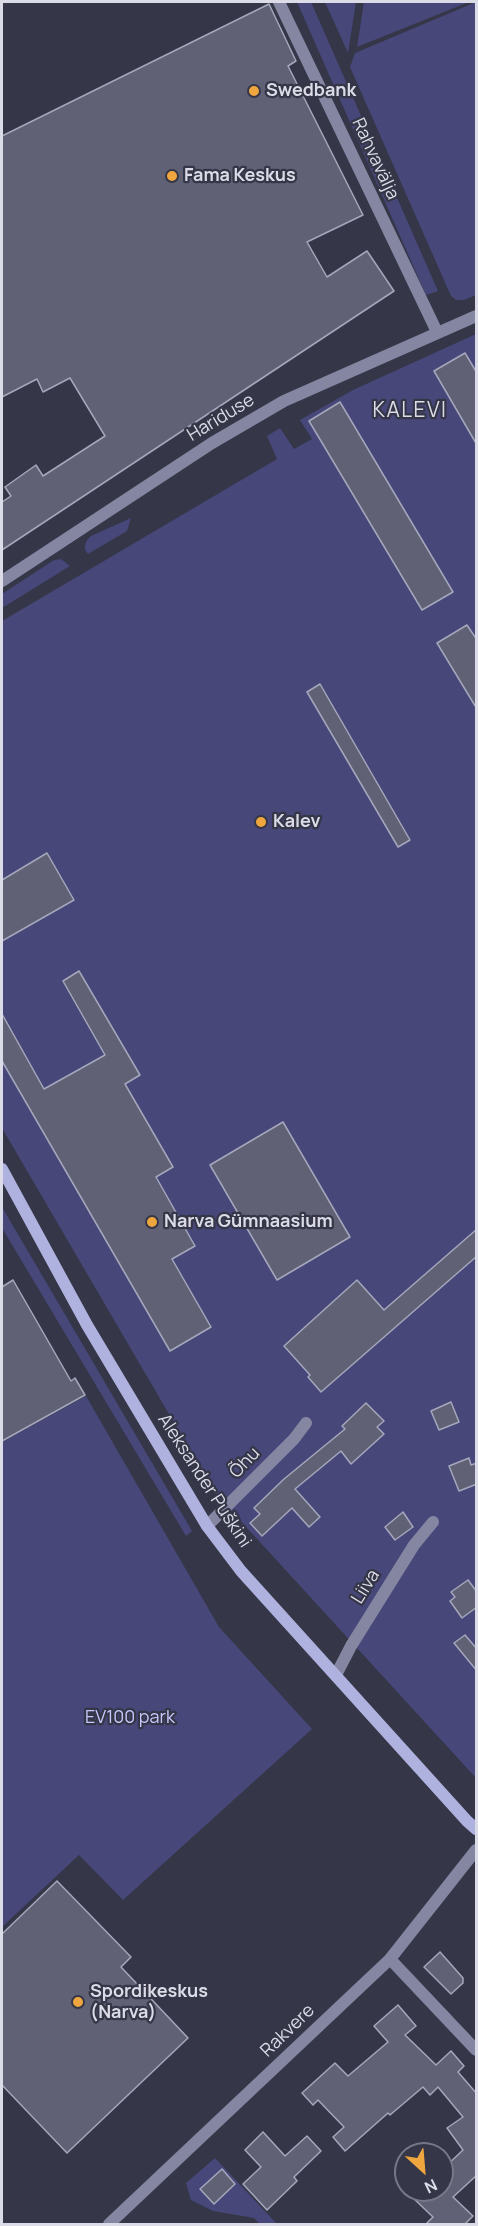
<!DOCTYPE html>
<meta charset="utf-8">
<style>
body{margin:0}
#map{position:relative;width:478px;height:2226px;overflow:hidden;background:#353647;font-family:Manrope,sans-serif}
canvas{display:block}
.frame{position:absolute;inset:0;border:3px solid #dbdce7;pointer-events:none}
.north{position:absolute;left:394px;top:2142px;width:60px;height:60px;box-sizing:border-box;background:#353647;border:2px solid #777887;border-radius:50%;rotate:154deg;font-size:16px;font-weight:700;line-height:24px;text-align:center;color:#dbdce7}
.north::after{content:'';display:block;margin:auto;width:21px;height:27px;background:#f0a63e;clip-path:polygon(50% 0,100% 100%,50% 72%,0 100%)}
</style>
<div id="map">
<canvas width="478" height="2226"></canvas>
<div class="frame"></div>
<div class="north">N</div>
</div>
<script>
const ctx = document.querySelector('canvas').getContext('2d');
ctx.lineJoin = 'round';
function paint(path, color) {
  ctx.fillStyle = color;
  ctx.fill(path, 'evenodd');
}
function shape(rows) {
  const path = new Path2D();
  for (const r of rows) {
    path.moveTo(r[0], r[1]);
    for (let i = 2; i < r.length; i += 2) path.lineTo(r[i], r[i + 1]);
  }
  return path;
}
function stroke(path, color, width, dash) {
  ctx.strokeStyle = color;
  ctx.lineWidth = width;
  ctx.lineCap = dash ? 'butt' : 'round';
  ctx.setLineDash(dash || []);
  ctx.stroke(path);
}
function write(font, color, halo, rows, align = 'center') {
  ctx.font = font + ' Manrope,sans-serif';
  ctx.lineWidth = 4.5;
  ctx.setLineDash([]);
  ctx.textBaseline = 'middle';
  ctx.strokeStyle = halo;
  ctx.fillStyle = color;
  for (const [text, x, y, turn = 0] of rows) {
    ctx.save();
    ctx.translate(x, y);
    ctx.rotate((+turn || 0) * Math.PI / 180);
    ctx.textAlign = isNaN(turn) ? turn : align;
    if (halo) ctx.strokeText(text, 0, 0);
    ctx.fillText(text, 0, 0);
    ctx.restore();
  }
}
const green = shape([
 [297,2,311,2,438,291,426,295],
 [325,2,356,2,348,53],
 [364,2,469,2,357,47],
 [476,2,476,295,464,300,456,300,451,296,350,67,355,53],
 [476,334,476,1778,215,1493,2,1128,2,621,277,459,267,436,280,428,294,449,312,439,300,420,353,390],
 [131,518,127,531,88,554,85,550,85,545,87,540,91,536],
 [61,559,70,566,2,608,2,594,54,560],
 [2,1207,192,1531,186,1536,2,1228],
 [86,1396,219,1627,312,1729,123,1900,79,1855,2,1927,2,1442],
 [215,2158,277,2224,260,2224,254,2218,213,2211,191,2200,186,2183]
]);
const building = shape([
 [269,4,296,61,288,66,363,215,307,242,327,277,367,251,394,291,2,550,2,502,11,496,5,487,36,465,43,476,105,436,70,378,43,392,37,379,2,397,2,136,269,4],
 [465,353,477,373,477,445,434,371,465,353],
 [340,402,453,592,422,610,309,421,340,402],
 [467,625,477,640,477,709,437,643,467,625],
 [320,684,410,840,398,847,307,692,320,684],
 [47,853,74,900,2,941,2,880,47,853],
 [79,971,140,1075,125,1084,173,1167,156,1177,195,1246,172,1259,211,1327,170,1351,2,1061,2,1014,44,1089,105,1055,63,981,79,971],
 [283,1122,350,1237,277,1280,210,1165,283,1122],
 [477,1229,477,1256,321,1392,308,1377,310,1375,284,1346,357,1280,384,1310,477,1229],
 [13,1280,71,1381,75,1378,85,1395,2,1441,2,1287,13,1280],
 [451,1402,459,1422,439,1430,431,1411,451,1402],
 [366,1403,384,1421,377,1427,384,1434,351,1464,341,1451,295,1489,320,1517,309,1527,292,1508,262,1536,250,1523,260,1514,254,1508,284,1479,345,1429,342,1426,366,1403],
 [469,1458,471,1465,477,1463,477,1484,459,1491,449,1466,469,1458],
 [403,1512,413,1527,395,1540,385,1527,403,1512],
 [468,1580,477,1592,477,1607,462,1618,450,1601,455,1597,451,1592,468,1580],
 [465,1635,477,1649,477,1671,454,1643,465,1635],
 [57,1881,131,1957,121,1967,188,2038,67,2153,2,2085,2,1934,57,1881],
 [440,1952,463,1978,463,1983,451,1994,424,1967,440,1952],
 [398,2005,416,2026,405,2035,436,2065,451,2051,464,2066,458,2072,477,2094,477,2175,453,2197,473,2216,465,2224,426,2224,433,2217,412,2197,419,2190,442,2190,442,2170,463,2150,447,2128,463,2117,438,2087,430,2095,423,2087,390,2115,388,2113,345,2151,333,2137,344,2127,318,2100,313,2105,302,2093,335,2063,348,2076,388,2042,374,2026,398,2005],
 [263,2132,285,2156,307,2136,321,2151,294,2177,297,2181,267,2210,243,2184,261,2167,245,2150,263,2132],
 [222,2169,235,2184,214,2204,200,2189,222,2169]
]);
const minor = shape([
 [279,2,437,332],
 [2,581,212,443,284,401,476,316],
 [207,1526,294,1439,306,1423],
 [336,1675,351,1646,414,1545,433,1522],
 [390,1959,476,2050]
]);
const tertiary = shape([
 [109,2224,390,1959,476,1850]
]);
const secondary = shape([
 [2,1169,87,1325,207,1526,241,1571,467,1821,476,1829]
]);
const markers = [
 [254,91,6,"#f0a63e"],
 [172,176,6,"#f0a63e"],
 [261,822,6,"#f0a63e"],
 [152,1222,6,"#f0a63e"],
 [78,2002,6,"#f0a63e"]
];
const poiNames = [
 ["Swedbank",266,91],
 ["Fama Keskus",184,176],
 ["Kalev",273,822],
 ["Narva Gümnaasium",164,1222],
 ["Spordikeskus",90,1992],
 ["(Narva)",90,2013]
];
const streetNames = [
 ["Rahvavälja",375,159,65],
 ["Hariduse",221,418,-31],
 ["Õhu",245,1463,-46],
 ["Aleksander Puškini",204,1481,57],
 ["Liiva",366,1587,-58],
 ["Rakvere",288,2031,-44]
];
const parkNames = [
 ["EV100 park",130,1718]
];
const quarterNames = [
 ["KALEVI",410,411]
];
paint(green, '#474779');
paint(building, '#606174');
stroke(building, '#a5a7bc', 1.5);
stroke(minor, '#8486a2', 12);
stroke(tertiary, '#8486a2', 12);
stroke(secondary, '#afb2de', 12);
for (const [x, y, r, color] of markers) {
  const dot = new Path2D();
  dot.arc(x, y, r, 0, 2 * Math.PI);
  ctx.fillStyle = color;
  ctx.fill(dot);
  stroke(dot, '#353647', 2);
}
write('bold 18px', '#dbdce7', '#353647', poiNames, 'left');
write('18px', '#dbdce7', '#353647', streetNames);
write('18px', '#c6c9fe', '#353647', parkNames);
ctx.letterSpacing = '1.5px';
write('21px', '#dbdce7', '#353647', quarterNames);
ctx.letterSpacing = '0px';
</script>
